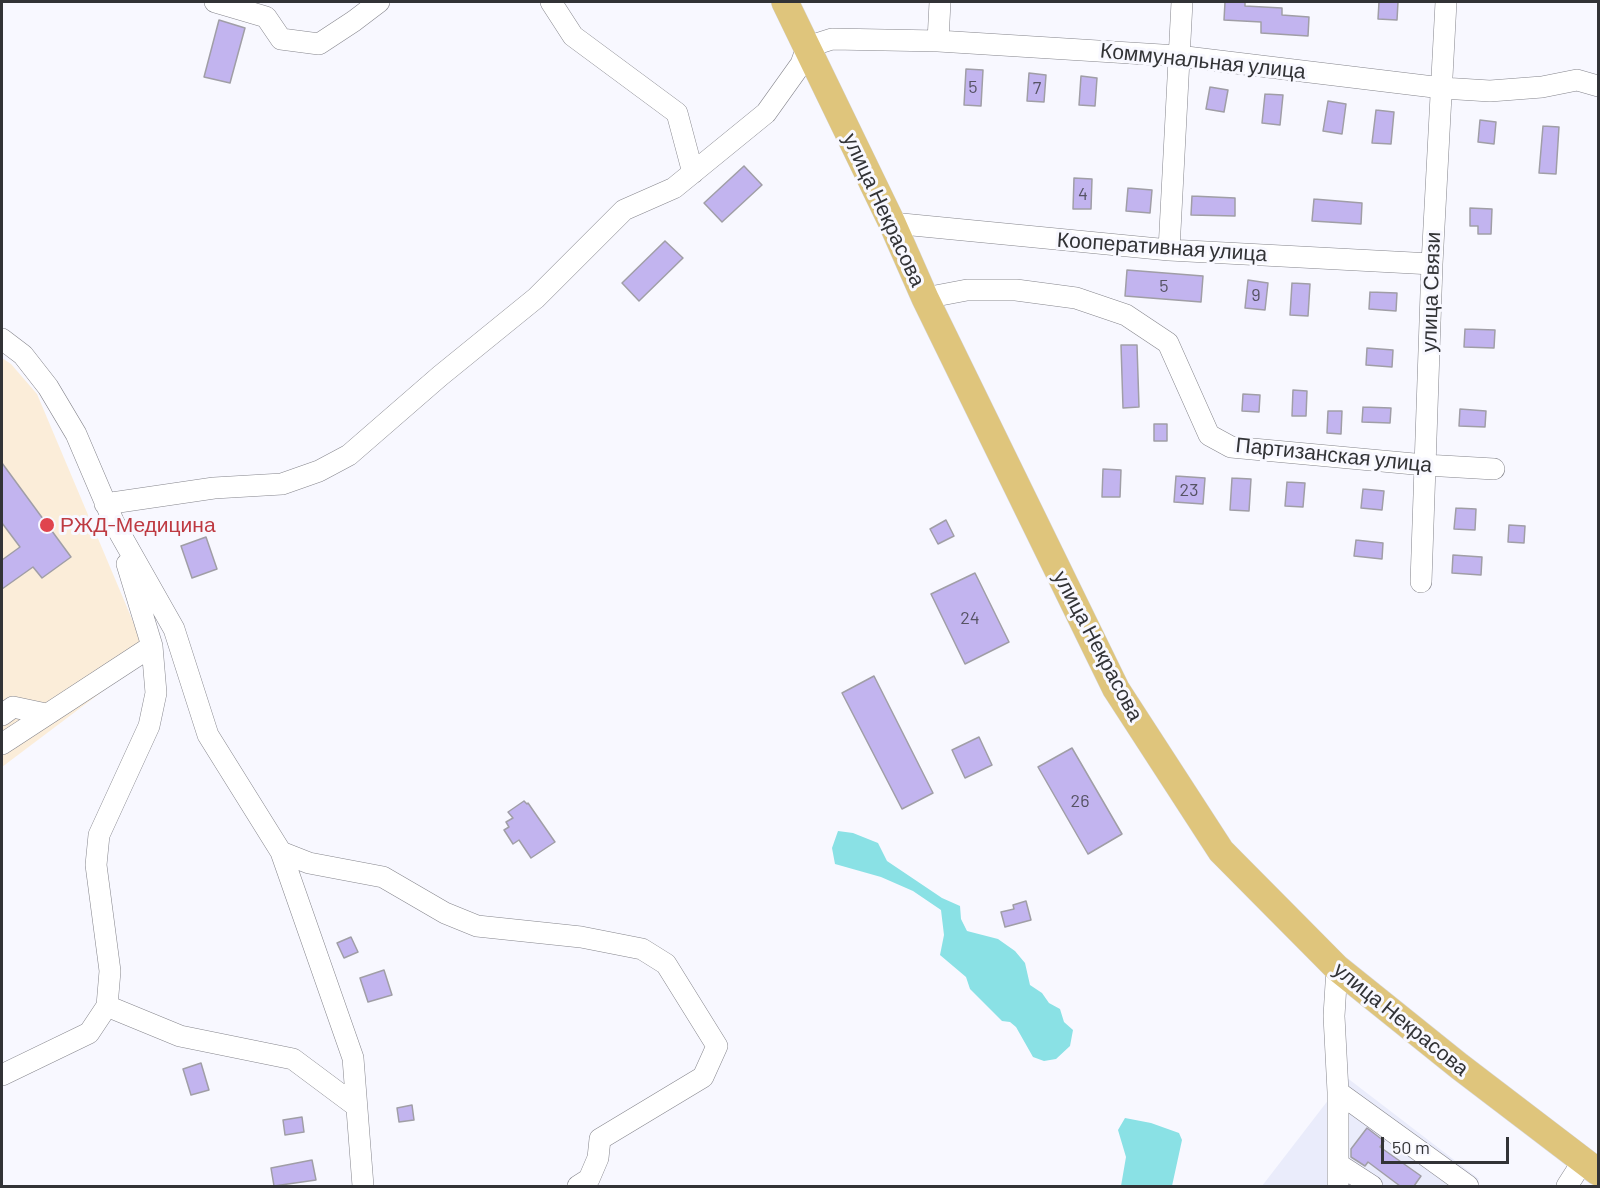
<!DOCTYPE html>
<meta charset="utf-8">
<style>
body{margin:0}
#map{position:relative;width:1600px;height:1188px;overflow:hidden;background:#f8f8ff;font-family:Barlow,sans-serif}
canvas{display:block}
.frame{position:absolute;inset:0;border:3px solid #323336;pointer-events:none}
.scale{position:absolute;left:1381px;top:1137px;width:128px;height:27px;box-sizing:border-box;border:3px solid #323336;border-top:0;padding-left:8px;font-size:18px;line-height:21px;white-space:nowrap;color:#323336;-webkit-text-stroke:4px #f8f8ff;paint-order:stroke}
</style>
<div id="map">
<canvas width="1600" height="1188"></canvas>
<div class="frame"></div>
<div class="scale">50 m</div>
</div>
<script>
const ctx = document.querySelector('canvas').getContext('2d');
ctx.lineJoin = 'round';
function paint(path, color) {
  ctx.fillStyle = color;
  ctx.fill(path, 'evenodd');
}
function shape(rows) {
  const path = new Path2D();
  for (const r of rows) {
    path.moveTo(r[0], r[1]);
    for (let i = 2; i < r.length; i += 2) path.lineTo(r[i], r[i + 1]);
  }
  return path;
}
function stroke(path, color, width, dash) {
  ctx.strokeStyle = color;
  ctx.lineWidth = width;
  ctx.lineCap = dash ? 'butt' : 'round';
  ctx.setLineDash(dash || []);
  ctx.stroke(path);
}
function write(font, color, halo, rows, align = 'center') {
  ctx.font = font + ' Barlow,sans-serif';
  ctx.lineWidth = 6;
  ctx.setLineDash([]);
  ctx.textBaseline = 'middle';
  ctx.strokeStyle = halo;
  ctx.fillStyle = color;
  for (const [text, x, y, turn = 0] of rows) {
    ctx.save();
    ctx.translate(x, y);
    ctx.rotate((+turn || 0) * Math.PI / 180);
    ctx.textAlign = isNaN(turn) ? turn : align;
    if (halo) ctx.strokeText(text, 0, 0);
    ctx.fillText(text, 0, 0);
    ctx.restore();
  }
}
const built = shape([
 [1346,1077,1479,1179,1474,1186,1262,1186]
]);
const medical = shape([
 [2,358,11,364,37,394,148,657,2,767]
]);
const water = shape([
 [838,831,853,833,878,843,887,861,942,898,960,906,961,919,967,931,998,939,1015,951,1025,963,1030,985,1042,993,1049,1003,1060,1009,1064,1022,1073,1030,1070,1046,1056,1059,1044,1061,1033,1057,1016,1027,1010,1022,1002,1021,970,989,966,977,940,955,944,935,941,910,913,891,881,877,835,864,832,848],
 [1125,1118,1151,1123,1179,1133,1182,1140,1172,1186,1121,1186,1126,1157,1118,1130]
]);
const building = shape([
 [1225,2,1245,2,1245,6,1282,8,1282,15,1309,17,1308,36,1261,33,1261,22,1224,20,1225,2],
 [1379,2,1398,2,1397,20,1378,19,1379,2],
 [219,20,245,28,230,83,204,77,219,20],
 [966,69,983,70,981,106,964,105,966,69],
 [1029,73,1046,75,1044,102,1027,101,1029,73],
 [1081,76,1097,78,1095,106,1079,105,1081,76],
 [1210,87,1228,90,1224,112,1206,109,1210,87],
 [1265,94,1283,95,1280,125,1262,123,1265,94],
 [1328,101,1346,104,1342,134,1323,131,1328,101],
 [1376,110,1394,112,1391,144,1372,143,1376,110],
 [1480,120,1496,122,1494,144,1478,142,1480,120],
 [1543,126,1559,127,1556,174,1539,173,1543,126],
 [744,166,762,185,722,222,704,203,744,166],
 [1074,178,1092,179,1091,209,1073,209,1074,178],
 [1128,188,1152,190,1150,213,1126,211,1128,188],
 [1192,196,1235,198,1235,216,1191,215,1192,196],
 [1314,199,1362,203,1361,224,1312,221,1314,199],
 [1470,208,1492,209,1491,234,1478,234,1478,226,1470,226,1470,208],
 [665,241,683,258,639,301,622,283,665,241],
 [1127,270,1203,276,1201,302,1125,296,1127,270],
 [1248,280,1268,283,1265,310,1245,308,1248,280],
 [1292,283,1310,284,1308,316,1290,315,1292,283],
 [1370,292,1397,293,1396,311,1369,309,1370,292],
 [1465,329,1495,330,1494,348,1464,347,1465,329],
 [1121,345,1137,345,1139,407,1123,408,1121,345],
 [1367,348,1393,350,1392,367,1366,365,1367,348],
 [1293,390,1307,391,1306,416,1292,416,1293,390],
 [1243,394,1260,395,1259,412,1242,411,1243,394],
 [1363,407,1391,408,1390,423,1362,422,1363,407],
 [1460,409,1486,411,1485,427,1459,426,1460,409],
 [1328,411,1342,411,1341,434,1327,433,1328,411],
 [1154,424,1167,424,1167,441,1154,441,1154,424],
 [2,463,71,557,42,578,33,567,2,589,2,560,20,547,2,523,2,463],
 [1103,469,1121,470,1120,497,1102,497,1103,469],
 [1176,476,1205,478,1203,504,1174,502,1176,476],
 [1232,478,1251,479,1249,511,1230,510,1232,478],
 [1287,482,1305,483,1303,507,1285,506,1287,482],
 [1363,489,1384,491,1382,510,1361,508,1363,489],
 [1456,508,1476,509,1475,530,1454,529,1456,508],
 [946,520,954,536,938,544,930,529,946,520],
 [1509,525,1525,526,1524,543,1508,542,1509,525],
 [206,537,217,569,192,578,181,546,206,537],
 [1356,540,1383,543,1382,559,1354,556,1356,540],
 [1453,555,1482,557,1481,575,1452,573,1453,555],
 [975,573,1009,642,965,664,931,594,975,573],
 [874,676,933,793,902,809,842,693,874,676],
 [979,737,992,765,965,778,952,750,979,737],
 [1072,748,1122,834,1088,854,1038,767,1072,748],
 [524,801,527,804,528,803,555,842,531,858,519,840,513,844,504,830,509,827,506,822,513,818,508,812,524,801],
 [1026,901,1031,920,1005,927,1001,912,1014,909,1013,905,1026,901],
 [351,937,358,952,344,958,337,943,351,937],
 [384,970,392,995,368,1002,360,978,384,970],
 [201,1063,209,1090,191,1095,183,1069,201,1063],
 [412,1105,414,1120,399,1122,397,1108,412,1105],
 [302,1117,304,1132,285,1135,283,1120,302,1117],
 [1367,1128,1384,1141,1380,1147,1421,1176,1414,1186,1400,1186,1368,1162,1365,1166,1351,1157,1351,1149,1367,1128],
 [312,1160,316,1180,274,1186,271,1168,312,1160]
]);
const minor = shape([
 [215,2,266,17,281,39,319,44,354,21,379,2],
 [551,2,573,36,677,113,693,173],
 [938,41,940,2],
 [892,223,1169,250,1432,264],
 [1169,250,1182,2],
 [925,298,967,290,1016,290,1076,298,1126,315,1168,343,1209,435,1231,447,1425,465,1494,469],
 [2,339,23,355,48,387,76,434,114,523,174,629,208,735,281,852,353,1058,363,1186],
 [105,504,214,488,282,484,319,471,349,455,440,376,536,298,624,210,674,188,766,113,801,64,807,47,832,39,938,41,1178,56,1442,88,1490,91,1542,87,1577,80,1598,86],
 [1421,582,1432,264,1446,2],
 [2,715,13,707,46,714],
 [2,744,152,646],
 [281,852,309,863,383,877,445,913,477,926,581,937,642,949,666,964,717,1046,703,1077,600,1139,598,1158,589,1179,578,1186],
 [1337,968,1334,1016,1338,1092,1468,1186],
 [107,1006,180,1036,293,1059,356,1106],
 [2,1075,89,1033,107,1006,110,971,96,865,99,835,149,726,156,693,152,646,127,564],
 [1338,1092,1338,1164,1372,1186],
 [1338,1186,1338,1164],
 [1567,1186,1583,1161]
]);
const major = shape([
 [785,2,892,223,925,298,1116,689,1221,851,1337,968,1459,1066,1598,1172]
]);
const markers = [
 [47,525,8,"#e0444e"]
];
const numberNames = [
 ["5",973,87],
 ["7",1037,88],
 ["4",1083,194],
 ["5",1164,286],
 ["9",1256,295],
 ["23",1189,490],
 ["24",970,618],
 ["26",1080,801]
];
const streetNames = [
 ["Коммунальная улица",1203,61,6],
 ["улица Некрасова",884,210,65],
 ["Кооперативная улица",1162,247,4],
 ["улица Связи",1431,292,-88],
 ["Партизанская улица",1334,455,6],
 ["улица Некрасова",1098,646,62],
 ["улица Некрасова",1401,1019,39]
];
const healthNames = [
 ["РЖД-Медицина",60,525]
];
paint(built, '#eaecfb');
paint(medical, '#fbedd9');
paint(water, '#8ae1e5');
paint(building, '#c2b4ef');
stroke(building, '#a09ea6', 1.5);
stroke(minor, '#85858c', 22);
stroke(major, '#d6d6d7', 28);
stroke(minor, '#fff', 21);
stroke(major, '#dfc57c', 27);
for (const [x, y, r, color] of markers) {
  const dot = new Path2D();
  dot.arc(x, y, r, 0, 2 * Math.PI);
  ctx.fillStyle = color;
  ctx.fill(dot);
  stroke(dot, '#f8f8ff', 2);
}
write('18px', '#565364', null, numberNames);
write('21px', '#323336', '#f8f8ff', streetNames);
write('21px', '#be3a42', '#f8f8ff', healthNames, 'left');
</script>
